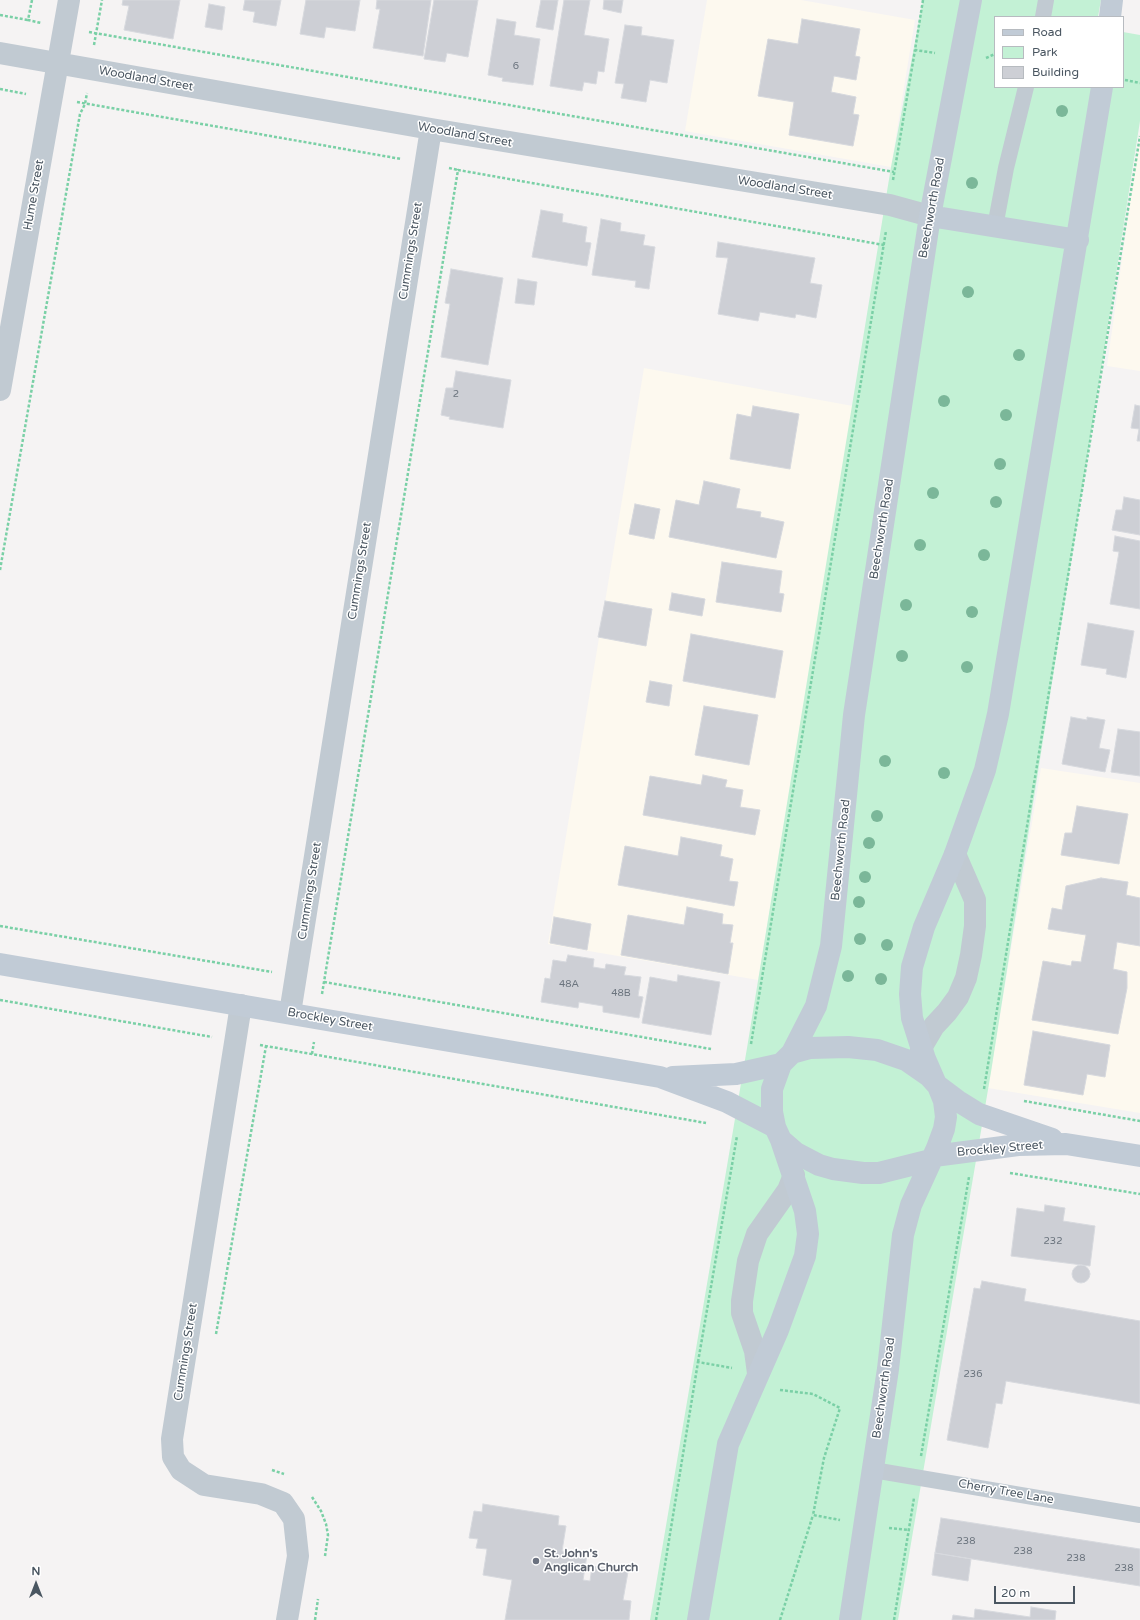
<!DOCTYPE html>
<style>
body{margin:0}
#map{position:relative;width:1140px;height:1620px;overflow:hidden;background:#f5f3f3;font-family:"Varela Round",sans-serif}
canvas{display:block}
.legend{position:absolute;left:994px;top:16px;width:130px;height:72px;box-sizing:border-box;background:#fff;border:1px solid #b7bbc0;margin:0;padding:5px 7px;list-style:none;font-size:12px;color:#4a5661}
.legend li{display:flex;align-items:center;gap:8px;height:20px}
.legend b{width:20px;border:1px solid #b7bbc0}
.north{position:absolute;left:16px;top:1564px;width:40px;height:40px;-webkit-text-stroke:3px #fff;paint-order:stroke;rotate:0deg;font-size:11px;font-weight:700;line-height:16px;text-align:center;color:#4a5661}
.north::after{content:'';display:block;margin:auto;width:14px;height:18px;background:#4a5661;clip-path:polygon(50% 0,100% 100%,50% 72%,0 100%)}
.scale{position:absolute;left:994px;top:1586px;width:81px;height:18px;box-sizing:border-box;border:2px solid #4a5661;border-top:0;padding-left:5px;font-size:12px;line-height:14px;white-space:nowrap;color:#4a5661;-webkit-text-stroke:3px #fff;paint-order:stroke}
</style>
<div id="map">
<canvas width="1140" height="1620"></canvas>
<ul class="legend">
<li><b style="height:5px;background:#c1cbd6"></b>Road</li>
<li><b style="height:11px;background:#c3f1d5"></b>Park</li>
<li><b style="height:11px;background:#cdcfd5"></b>Building</li>
</ul>
<div class="north">N</div>
<div class="scale">20 m</div>
</div>
<script>
const ctx = document.querySelector('canvas').getContext('2d');
ctx.lineJoin = 'round';
function paint(path, color) {
  ctx.fillStyle = color;
  ctx.fill(path, 'evenodd');
}
function shape(rows) {
  const path = new Path2D();
  for (const r of rows) {
    if (r.length === 3) {
      path.moveTo(r[0] + r[2], r[1]);
      path.arc(r[0], r[1], r[2], 0, 2 * Math.PI);
      continue;
    }
    path.moveTo(r[0], r[1]);
    for (let i = 2; i < r.length; i += 2) path.lineTo(r[i], r[i + 1]);
  }
  return path;
}
function stroke(path, color, width, dash) {
  ctx.strokeStyle = color;
  ctx.lineWidth = width;
  ctx.lineCap = dash ? 'butt' : 'round';
  ctx.setLineDash(dash || []);
  ctx.stroke(path);
}
function write(font, color, halo, rows, align = 'center') {
  ctx.font = font + ' "Varela Round",sans-serif';
  ctx.lineWidth = 3;
  ctx.setLineDash([]);
  ctx.textBaseline = 'middle';
  ctx.strokeStyle = halo;
  ctx.fillStyle = color;
  for (const [text, x, y, turn = 0] of rows) {
    ctx.save();
    ctx.translate(x, y);
    ctx.rotate((+turn || 0) * Math.PI / 180);
    ctx.textAlign = isNaN(turn) ? turn : align;
    if (halo) ctx.strokeText(text, 0, 0);
    ctx.fillText(text, 0, 0);
    ctx.restore();
  }
}
const commercial = shape([
 [707,0,801,0,915,20,891,167,685,131],
 [1140,131,1140,371,1107,366],
 [644,368,853,406,758,980,548,944],
 [1041,768,1140,783,1140,1113,988,1088]
]);
const green = shape([
 [923,0,1101,0,1098,17,995,17,995,87,1123,87,1123,32,1140,35,1140,121,991,1072,898,1620,650,1620,747,1048,891,167]
]);
const building = shape([
 [123,0,180,0,173,39,124,30,129,6,122,5,123,0],
 [245,0,281,0,276,26,253,22,255,12,243,10,245,0],
 [306,0,360,0,355,31,326,27,324,38,300,34,306,0],
 [377,0,431,0,423,56,373,48,380,9,376,9,377,0],
 [434,0,478,0,468,57,447,53,445,62,424,59,434,0],
 [541,0,558,0,553,30,536,27,541,0],
 [564,0,590,0,584,35,609,39,604,72,598,71,596,84,584,82,582,91,550,86,564,0],
 [604,0,623,0,621,13,603,9,604,0],
 [209,4,225,7,222,30,205,27,209,4],
 [497,19,516,22,514,35,540,39,533,85,502,81,503,78,488,75,497,19],
 [802,19,860,29,855,56,860,57,856,80,834,76,831,92,856,97,853,114,859,115,853,146,789,135,794,102,758,96,768,39,798,44,802,19],
 [625,25,642,27,641,35,674,40,667,83,650,80,646,102,621,98,624,84,615,83,625,25],
 [541,210,563,214,562,222,587,227,585,242,591,243,587,266,532,257,541,210],
 [601,219,621,223,620,231,645,235,643,245,655,247,649,289,635,287,636,281,592,275,601,219],
 [718,242,815,258,810,283,822,285,816,318,796,314,795,318,760,312,758,321,718,314,728,258,716,257,718,242],
 [451,269,503,278,488,365,441,357,450,304,445,303,451,269],
 [518,279,537,282,534,305,515,303,518,279],
 [456,371,511,380,503,428,449,419,450,417,441,415,446,388,453,388,456,371],
 [1135,405,1140,406,1140,441,1137,441,1139,429,1131,428,1135,405],
 [753,406,799,414,790,469,730,459,737,414,751,417,753,406],
 [704,481,740,489,736,508,761,512,760,517,784,522,776,558,669,537,676,500,699,505,704,481],
 [1124,497,1140,500,1140,535,1112,530,1116,510,1122,510,1124,497],
 [635,504,660,509,654,539,629,534,635,504],
 [1115,536,1140,541,1140,609,1110,604,1119,552,1113,551,1115,536],
 [722,562,782,571,779,593,784,594,781,612,716,602,722,562],
 [672,593,705,599,702,616,669,610,672,593],
 [605,601,652,609,646,646,598,637,605,601],
 [1088,623,1134,631,1126,678,1106,674,1107,669,1081,665,1088,623],
 [691,634,783,651,775,698,683,681,691,634],
 [650,681,672,685,669,706,646,702,650,681],
 [704,706,758,715,749,765,695,755,704,706],
 [1071,717,1087,720,1087,717,1105,720,1099,748,1110,750,1105,772,1062,764,1071,717],
 [1118,729,1140,732,1140,776,1111,772,1118,729],
 [703,775,727,780,725,787,743,790,740,807,760,810,755,835,643,815,650,776,701,785,703,775],
 [1077,806,1128,814,1119,864,1061,855,1065,833,1072,833,1077,806],
 [681,837,722,845,720,856,733,859,729,881,738,882,734,906,618,885,625,846,678,856,681,837],
 [1101,878,1128,882,1126,895,1140,898,1140,946,1117,942,1113,969,1127,972,1127,988,1118,1034,1032,1020,1043,961,1071,966,1072,961,1081,962,1086,935,1048,929,1052,908,1062,910,1066,886,1101,878],
 [687,907,723,914,722,924,733,925,730,943,733,943,728,974,621,955,628,915,684,925,687,907],
 [554,917,591,924,587,950,550,943,554,917],
 [568,955,594,959,593,967,605,969,606,964,626,967,624,975,641,977,638,996,643,997,639,1018,603,1012,603,1006,579,1002,578,1008,541,1002,545,978,550,979,553,960,566,962,568,955],
 [678,975,720,982,711,1035,642,1023,650,977,677,982,678,975],
 [1033,1031,1110,1045,1105,1077,1087,1074,1083,1095,1024,1085,1033,1031],
 [1045,1205,1065,1208,1063,1221,1095,1226,1090,1266,1011,1256,1017,1208,1044,1212,1045,1205],
 [1081,1274,9],
 [982,1281,1026,1289,1024,1301,1140,1321,1140,1404,1006,1381,1002,1404,996,1403,988,1448,947,1440,974,1288,980,1289,982,1281],
 [483,1504,559,1516,558,1525,566,1526,562,1551,587,1555,583,1580,590,1581,592,1566,628,1572,623,1600,631,1601,629,1620,505,1620,512,1580,483,1575,487,1549,476,1548,478,1539,469,1538,474,1511,482,1512,483,1504],
 [941,1518,1140,1549,1140,1586,935,1553,941,1518],
 [935,1553,971,1559,968,1581,932,1575,935,1553],
 [1031,1607,1056,1611,1055,1620,952,1620,953,1615,974,1618,975,1609,1030,1617,1031,1607]
]);
const path = shape([
 [32,0,28,20,41,23],
 [923,0,915,50,935,53],
 [0,15,28,20],
 [89,32,894,172],
 [94,45,102,0],
 [986,58,995,54],
 [1125,80,1140,83],
 [0,89,26,94],
 [77,102,401,159],
 [449,168,458,170],
 [893,180,915,50],
 [0,570,80,114,85,104,87,93],
 [0,926,272,972],
 [324,982,711,1049],
 [322,994,458,170,884,245],
 [0,1000,212,1037],
 [751,1044,886,231],
 [260,1045,706,1123],
 [312,1054,314,1042],
 [984,1089,1140,136],
 [1024,1101,1140,1121],
 [1010,1173,1140,1194],
 [216,1334,266,1046],
 [698,1362,737,1136],
 [780,1390,813,1394,840,1408,824,1458,813,1515,840,1520],
 [921,1456,969,1177],
 [272,1470,284,1474],
 [312,1497,321,1511,326,1524,328,1535,325,1556],
 [889,1528,909,1530],
 [315,1620,318,1599],
 [656,1620,698,1362,732,1368],
 [780,1620,813,1515],
 [894,1620,914,1498]
]);
const lane = shape([
 [1043,17,1046,0],
 [995,227,1006,168,1026,87],
 [873,1470,1140,1515]
]);
const street = shape([
 [0,53,431,129,890,205,930,216],
 [0,390,69,0],
 [241,1005,172,1439,173,1457,181,1470,204,1485,261,1494,283,1503,294,1519,298,1556,287,1620],
 [290,1013,431,129],
 [921,1048,934,1026,947,1012,958,997,966,978,971,955,975,926,975,900,955,854],
 [758,1373,755,1351,742,1313,742,1301,748,1261,757,1234,788,1190,794,1175]
]);
const secondary = shape([
 [1110,17,1112,0],
 [930,216,1078,240],
 [0,964,660,1077,727,1102,775,1127],
 [792,1053,816,1006,831,946,854,715,930,216,971,0],
 [673,1077,736,1074,781,1064],
 [935,1082,925,1059,912,1018,910,994,912,967,924,927,955,854,985,770,998,714,1102,87],
 [938,1086,958,1101,979,1114,1052,1139],
 [934,1156,1018,1145,1066,1144,1140,1156],
 [698,1620,728,1444,778,1330,805,1256,808,1234,805,1211,781,1140],
 [850,1620,888,1369,903,1235,911,1205,937,1148,944,1129,946,1117,944,1101,938,1086,929,1076,906,1060,877,1050,848,1047,810,1048,792,1053,781,1064,772,1089,772,1112,775,1127,781,1140,796,1153,819,1165,833,1169,863,1173,879,1173,931,1160]
]);
const trees = [
 [1062,111],
 [972,183],
 [968,292],
 [1019,355],
 [944,401],
 [1006,415],
 [1000,464],
 [933,493],
 [996,502],
 [920,545],
 [984,555],
 [906,605],
 [972,612],
 [902,656],
 [967,667],
 [885,761],
 [944,773],
 [877,816],
 [869,843],
 [865,877],
 [859,902],
 [860,939],
 [887,945],
 [848,976],
 [881,979]
];
const markers = [
 [536,1561,4,"#6b7280"]
];
const numberNames = [
 ["6",516,66],
 ["2",456,394],
 ["48A",569,984],
 ["48B",621,993],
 ["232",1053,1241],
 ["236",973,1374],
 ["238",966,1541],
 ["238",1023,1551],
 ["238",1076,1558],
 ["238",1124,1568]
];
const streetNames = [
 ["Woodland Street",146,79,10],
 ["Woodland Street",465,135,10],
 ["Woodland Street",785,188,9],
 ["Hume Street",34,195,-80],
 ["Beechworth Road",932,208,-80],
 ["Cummings Street",411,251,-81],
 ["Beechworth Road",882,529,-81],
 ["Cummings Street",360,571,-81],
 ["Beechworth Road",841,850,-84],
 ["Cummings Street",310,891,-81],
 ["Brockley Street",330,1020,10],
 ["Brockley Street",1000,1149,-5],
 ["Cummings Street",186,1352,-81],
 ["Beechworth Road",884,1388,-82],
 ["Cherry Tree Lane",1006,1492,10]
];
const worshipNames = [
 ["St. John's",544,1554],
 ["Anglican Church",544,1568]
];
paint(commercial, '#fdf9ef');
paint(green, '#c3f1d5');
paint(building, '#cdcfd5');
stroke(building, '#d7d9de', 1);
stroke(path, '#7ad0a6', 2.5, [3, 2]);
stroke(lane, '#c1cad2', 16);
stroke(street, '#c1cad2', 22);
stroke(secondary, '#c1cbd6', 22);
ctx.fillStyle = '#7bb799';
for (const [x, y] of trees) {
  ctx.beginPath();
  ctx.arc(x, y, 6, 0, 2 * Math.PI);
  ctx.fill();
}
for (const [x, y, r, color] of markers) {
  const dot = new Path2D();
  dot.arc(x, y, r, 0, 2 * Math.PI);
  ctx.fillStyle = color;
  ctx.fill(dot);
  stroke(dot, '#fff', 1.5);
}
write('10px', '#6b747e', null, numberNames);
write('12px', '#4a5661', '#fff', streetNames);
write('bold 12px', '#5b616d', '#fff', worshipNames, 'left');
</script>
